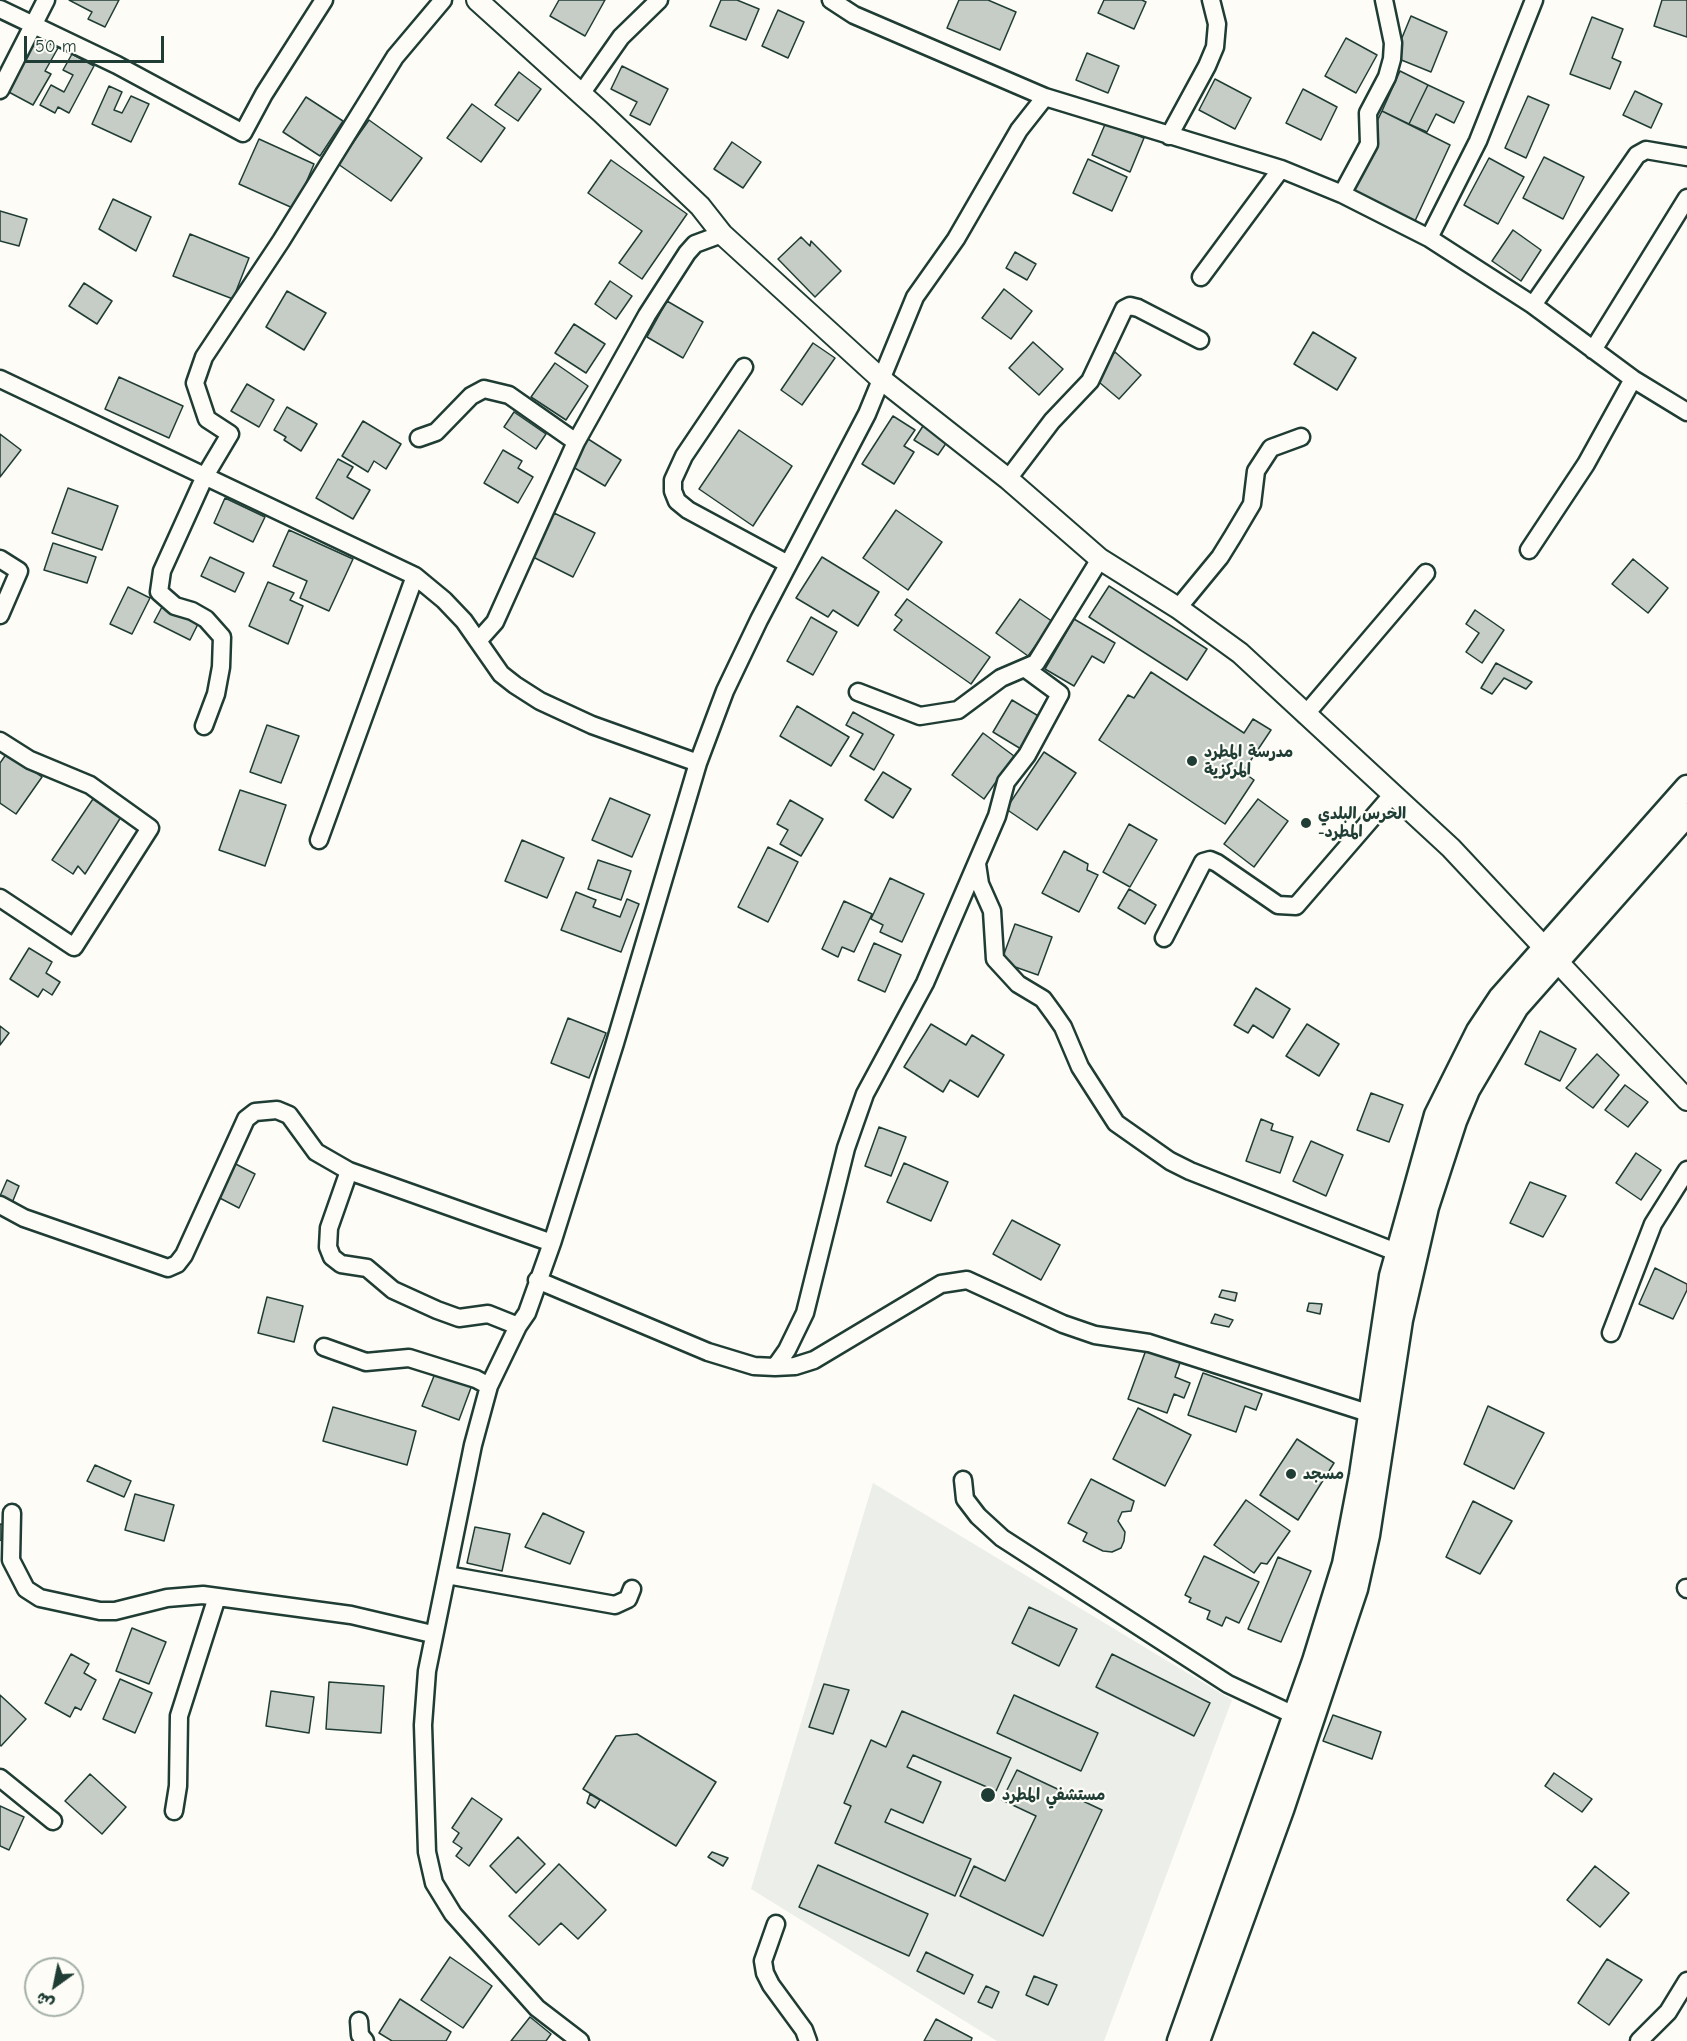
<!DOCTYPE html>
<meta charset="utf-8">
<style>
body{margin:0}
#map{position:relative;width:1687px;height:2041px;overflow:hidden;background:#fdfcf7;font-family:"Comic Neue","Playpen Sans Arabic",sans-serif}
canvas{display:block}
.north{position:absolute;left:24px;top:1957px;width:60px;height:60px;box-sizing:border-box;background:#fdfcf7;border:2px solid #a4b0a9;border-radius:50%;rotate:213deg;font-size:16px;font-weight:700;line-height:24px;text-align:center;color:#1f3d34}
.north::after{content:'';display:block;margin:auto;width:21px;height:27px;background:#1f3d34;clip-path:polygon(50% 0,100% 100%,50% 72%,0 100%)}
.scale{position:absolute;left:24px;top:36px;width:140px;height:27px;box-sizing:border-box;border:3px solid #1f3d34;border-top:0;padding-left:8px;font-size:18px;line-height:21px;white-space:nowrap;color:#1f3d34;-webkit-text-stroke:4px #fdfcf7;paint-order:stroke}
</style>
<div id="map">
<canvas width="1687" height="2041"></canvas>
<div class="north">ش</div>
<div class="scale">50 m</div>
</div>
<script>
const ctx = document.querySelector('canvas').getContext('2d');
ctx.lineJoin = 'round';
function paint(path, color) {
  ctx.fillStyle = color;
  ctx.fill(path, 'evenodd');
}
function shape(rows) {
  const path = new Path2D();
  for (const r of rows) {
    path.moveTo(r[0], r[1]);
    for (let i = 2; i < r.length; i += 2) path.lineTo(r[i], r[i + 1]);
  }
  return path;
}
function stroke(path, color, width, dash) {
  ctx.strokeStyle = color;
  ctx.lineWidth = width;
  ctx.lineCap = dash ? 'butt' : 'round';
  ctx.setLineDash(dash || []);
  ctx.stroke(path);
}
function write(font, color, halo, rows, align = 'center') {
  ctx.font = font + ' "Comic Neue","Playpen Sans Arabic",sans-serif';
  ctx.lineWidth = 4.5;
  ctx.setLineDash([]);
  ctx.textBaseline = 'middle';
  ctx.strokeStyle = halo;
  ctx.fillStyle = color;
  for (const [text, x, y, turn = 0] of rows) {
    ctx.save();
    ctx.translate(x, y);
    ctx.rotate((+turn || 0) * Math.PI / 180);
    ctx.textAlign = isNaN(turn) ? turn : align;
    if (halo) ctx.strokeText(text, 0, 0);
    ctx.fillText(text, 0, 0);
    ctx.restore();
  }
}
const built = shape([
 [873,1483,1232,1700,1104,2041,997,2041,751,1889]
]);
const building = shape([
 [69,0,119,0,105,27,88,19,92,12,69,0],
 [559,0,605,0,585,36,550,16,559,0],
 [721,0,737,0,759,9,746,40,710,26,721,0],
 [959,0,988,0,1016,12,1000,50,947,28,959,0],
 [1104,0,1142,0,1146,2,1134,29,1098,13,1104,0],
 [1662,0,1687,0,1687,37,1654,26,1662,0],
 [778,10,804,22,788,58,762,46,778,10],
 [1411,16,1447,32,1431,72,1394,57,1411,16],
 [1592,17,1623,29,1612,58,1621,62,1610,89,1570,74,1592,17],
 [36,35,58,48,45,71,51,74,33,105,5,90,36,35],
 [1346,38,1377,55,1356,93,1325,76,1346,38],
 [1087,53,1119,66,1108,93,1076,80,1087,53],
 [72,54,94,66,69,113,58,107,55,113,40,105,51,85,64,92,73,75,63,70,72,54],
 [622,66,668,89,650,125,630,115,637,102,611,89,622,66],
 [1400,71,1428,85,1409,124,1382,111,1400,71],
 [519,72,541,89,518,121,495,105,519,72],
 [1215,79,1251,98,1235,129,1199,110,1215,79],
 [1428,85,1464,102,1454,123,1436,114,1427,132,1409,124,1428,85],
 [109,86,122,92,114,110,122,113,131,96,149,104,131,142,92,124,109,86],
 [1303,89,1337,107,1321,140,1286,123,1303,89],
 [1635,91,1662,104,1651,128,1623,115,1635,91],
 [1528,96,1549,105,1526,158,1505,148,1528,96],
 [306,97,343,121,320,156,283,132,306,97],
 [472,104,505,128,481,162,447,138,472,104],
 [1382,111,1450,145,1415,221,1345,188,1382,111],
 [369,120,422,158,391,201,338,164,369,120],
 [1106,122,1144,138,1130,172,1092,155,1106,122],
 [259,139,314,164,295,209,239,184,259,139],
 [732,142,761,162,743,188,714,169,732,142],
 [1544,157,1584,177,1563,219,1523,198,1544,157],
 [1489,158,1524,177,1498,224,1464,205,1489,158],
 [1088,159,1127,177,1112,211,1073,193,1088,159],
 [611,160,687,214,642,279,619,263,642,231,588,193,611,160],
 [113,199,151,217,136,251,99,229,113,199],
 [0,211,27,219,19,246,0,241,0,211],
 [1513,230,1541,250,1521,281,1492,261,1513,230],
 [190,234,249,258,233,299,173,276,190,234],
 [801,237,810,246,811,241,841,271,815,297,778,259,801,237],
 [1015,252,1036,264,1027,280,1006,268,1015,252],
 [610,281,632,296,616,319,595,304,610,281],
 [84,283,112,301,97,324,69,306,84,283],
 [1004,289,1032,311,1011,339,982,318,1004,289],
 [287,291,326,313,304,350,266,327,287,291],
 [667,301,703,322,683,358,647,337,667,301],
 [574,324,605,344,586,373,555,353,574,324],
 [1313,332,1356,358,1337,390,1294,364,1313,332],
 [1033,342,1063,369,1039,395,1009,368,1033,342],
 [813,343,835,358,802,405,781,390,813,343],
 [1115,352,1141,375,1119,399,1093,377,1115,352],
 [555,363,588,386,566,420,531,397,555,363],
 [119,377,183,406,169,438,105,409,119,377],
 [247,384,274,400,259,427,231,411,247,384],
 [287,407,317,424,301,451,284,440,286,437,274,430,287,407],
 [514,412,546,434,536,449,504,427,514,412],
 [893,416,915,430,904,446,914,452,894,484,862,464,893,416],
 [363,421,401,444,386,469,374,461,368,472,342,456,363,421],
 [923,426,947,442,938,455,914,440,923,426],
 [739,430,792,466,753,526,699,489,739,430],
 [0,434,21,450,0,477,0,434],
 [585,437,621,460,605,486,568,464,585,437],
 [503,450,522,461,518,468,533,477,518,503,484,483,503,450],
 [338,459,353,467,347,477,370,490,353,519,316,498,338,459],
 [68,488,118,506,102,550,52,533,68,488],
 [225,498,265,517,253,542,214,523,225,498],
 [896,510,942,542,908,590,863,558,896,510],
 [554,513,595,533,573,577,533,557,554,513],
 [289,530,353,559,329,611,300,598,307,581,273,566,289,530],
 [53,543,96,557,87,583,44,570,53,543],
 [210,557,244,573,235,592,201,576,210,557],
 [822,557,879,592,858,626,833,610,828,617,796,598,822,557],
 [1633,559,1668,588,1648,613,1612,584,1633,559],
 [268,582,294,593,290,600,303,606,288,644,249,626,268,582],
 [1109,586,1207,649,1187,680,1089,617,1109,586],
 [128,587,150,598,132,634,110,624,128,587],
 [907,599,990,657,971,684,894,630,902,620,895,615,907,599],
 [1020,599,1053,622,1028,656,996,633,1020,599],
 [163,605,198,624,190,640,154,622,163,605],
 [1475,610,1504,630,1482,663,1466,652,1479,633,1466,624,1475,610],
 [811,617,837,632,813,675,787,661,811,617],
 [1074,619,1115,643,1104,663,1092,656,1074,686,1045,669,1074,619],
 [1496,663,1532,682,1526,689,1504,678,1492,694,1481,688,1496,663],
 [1151,672,1244,733,1253,719,1271,730,1243,772,1254,780,1225,824,1099,740,1128,695,1134,698,1151,672],
 [1012,700,1040,717,1021,749,993,732,1012,700],
 [797,706,849,737,831,766,780,736,797,706],
 [853,712,894,735,874,770,850,756,863,734,846,725,853,712],
 [267,725,299,736,281,783,250,772,267,725],
 [983,733,1014,756,984,799,952,775,983,733],
 [1044,752,1076,773,1037,830,1006,809,1044,752],
 [7,753,42,777,16,814,0,803,0,763,7,753],
 [883,772,911,789,893,818,865,800,883,772],
 [240,790,286,805,265,866,219,850,240,790],
 [610,798,650,815,632,857,592,840,610,798],
 [93,799,121,817,85,874,78,866,73,874,52,860,93,799],
 [1258,799,1288,821,1254,867,1224,844,1258,799],
 [790,800,823,819,801,856,780,844,788,830,777,824,790,800],
 [1129,824,1157,840,1130,887,1103,872,1129,824],
 [522,840,564,858,547,898,505,881,522,840],
 [768,847,798,862,768,922,738,907,768,847],
 [1064,851,1088,864,1087,870,1098,875,1079,912,1042,893,1064,851],
 [598,860,631,871,621,900,588,889,598,860],
 [890,878,924,894,902,942,880,932,883,925,871,919,890,878],
 [1129,889,1156,905,1145,924,1118,908,1129,889],
 [576,892,596,900,593,907,620,917,627,899,639,904,621,952,561,930,576,892],
 [844,901,872,914,854,952,842,947,838,957,822,949,844,901],
 [1015,924,1052,937,1038,975,1001,962,1015,924],
 [874,943,901,955,885,992,858,980,874,943],
 [29,948,52,962,46,973,60,982,52,995,43,989,38,997,10,979,29,948],
 [1256,988,1290,1009,1273,1038,1253,1025,1248,1033,1234,1025,1256,988],
 [568,1018,606,1033,589,1078,551,1063,568,1018],
 [931,1024,966,1045,972,1035,1004,1055,978,1097,950,1080,943,1092,904,1067,931,1024],
 [1307,1024,1339,1044,1319,1076,1286,1056,1307,1024],
 [0,1026,9,1033,0,1045,0,1026],
 [1540,1031,1576,1049,1560,1081,1525,1064,1540,1031],
 [1597,1054,1619,1075,1593,1108,1566,1088,1597,1054],
 [1625,1085,1648,1102,1628,1127,1605,1110,1625,1085],
 [1371,1093,1403,1105,1389,1142,1357,1130,1371,1093],
 [1261,1119,1273,1124,1271,1130,1293,1137,1280,1173,1246,1161,1261,1119],
 [879,1127,906,1137,891,1176,865,1166,879,1127],
 [1311,1141,1343,1155,1326,1196,1293,1181,1311,1141],
 [1636,1153,1661,1170,1641,1200,1616,1183,1636,1153],
 [228,1160,255,1174,239,1208,212,1194,228,1160],
 [904,1163,948,1182,931,1221,887,1202,904,1163],
 [7,1180,19,1186,12,1203,0,1196,7,1180],
 [1530,1182,1566,1196,1543,1237,1510,1223,1530,1182],
 [1012,1220,1060,1245,1041,1280,993,1254,1012,1220],
 [1655,1268,1687,1284,1687,1290,1673,1319,1639,1304,1655,1268],
 [1222,1290,1237,1293,1235,1301,1219,1297,1222,1290],
 [267,1297,303,1306,294,1342,258,1333,267,1297],
 [1309,1303,1322,1304,1320,1314,1307,1311,1309,1303],
 [1215,1314,1233,1320,1229,1327,1211,1323,1215,1314],
 [1146,1350,1180,1363,1175,1377,1190,1383,1184,1398,1174,1394,1167,1413,1128,1399,1146,1350],
 [436,1371,472,1385,459,1420,422,1406,436,1371],
 [1203,1373,1262,1394,1256,1410,1245,1406,1236,1432,1188,1415,1203,1373],
 [1488,1406,1544,1433,1514,1489,1464,1464,1488,1406],
 [333,1407,416,1431,407,1465,323,1441,333,1407],
 [1138,1408,1191,1435,1165,1486,1113,1459,1138,1408],
 [1297,1439,1334,1463,1298,1520,1260,1495,1297,1439],
 [95,1465,131,1481,124,1497,87,1481,95,1465],
 [1091,1479,1134,1501,1131,1511,1122,1512,1118,1521,1125,1532,1124,1541,1121,1548,1112,1552,1103,1551,1083,1541,1087,1533,1068,1523,1091,1479],
 [135,1494,174,1505,164,1541,125,1530,135,1494],
 [1246,1500,1290,1531,1267,1564,1261,1563,1254,1573,1214,1545,1246,1500],
 [1473,1501,1512,1521,1480,1574,1446,1557,1473,1501],
 [543,1513,584,1532,570,1564,525,1547,543,1513],
 [0,1524,7,1526,2,1541,0,1540,0,1524],
 [475,1527,510,1534,502,1571,467,1563,475,1527],
 [1204,1556,1259,1582,1239,1623,1226,1617,1222,1626,1207,1619,1210,1611,1189,1602,1191,1598,1185,1595,1204,1556],
 [1278,1557,1311,1571,1281,1642,1248,1629,1278,1557],
 [1029,1607,1077,1629,1059,1666,1012,1643,1029,1607],
 [132,1628,166,1642,149,1684,116,1671,132,1628],
 [71,1654,89,1664,84,1673,96,1680,81,1710,75,1707,70,1717,45,1703,71,1654],
 [1112,1654,1210,1703,1194,1736,1096,1687,1112,1654],
 [120,1679,152,1693,135,1733,103,1719,120,1679],
 [329,1682,384,1686,381,1733,326,1729,329,1682],
 [824,1684,849,1690,833,1734,809,1727,824,1684],
 [271,1691,314,1697,309,1733,266,1726,271,1691],
 [0,1695,26,1719,1,1746,0,1745,0,1695],
 [1014,1695,1098,1733,1081,1771,997,1733,1014,1695],
 [902,1711,1011,1758,996,1791,913,1755,907,1767,941,1782,923,1823,891,1809,885,1822,971,1859,955,1896,835,1843,851,1806,844,1803,871,1740,886,1747,902,1711],
 [1333,1715,1381,1732,1372,1759,1323,1741,1333,1715],
 [637,1734,716,1782,676,1846,583,1789,616,1736,637,1734],
 [1017,1770,1102,1810,1043,1936,960,1896,974,1866,1005,1881,1036,1816,1002,1800,1017,1770],
 [1554,1773,1592,1799,1582,1812,1545,1786,1554,1773],
 [90,1774,126,1807,102,1834,65,1801,90,1774],
 [590,1794,600,1800,595,1808,587,1803,590,1794],
 [472,1798,502,1819,469,1866,456,1856,462,1848,453,1842,459,1833,452,1828,472,1798],
 [0,1806,24,1817,9,1850,0,1846,0,1806],
 [518,1837,545,1864,516,1893,490,1866,518,1837],
 [712,1852,728,1858,723,1866,708,1857,712,1852],
 [559,1864,606,1910,578,1939,561,1923,539,1945,509,1916,559,1864],
 [818,1865,928,1914,909,1956,799,1907,818,1865],
 [1595,1866,1629,1893,1600,1927,1567,1900,1595,1866],
 [926,1952,973,1975,964,1994,917,1971,926,1952],
 [450,1957,492,1986,463,2028,421,2000,450,1957],
 [1607,1959,1642,1980,1609,2025,1578,2003,1607,1959],
 [1034,1976,1057,1985,1048,2005,1026,1995,1034,1976],
 [986,1986,999,1992,992,2008,978,2002,986,1986],
 [400,1999,451,2032,446,2041,392,2041,379,2033,400,1999],
 [530,2017,551,2034,546,2041,511,2041,530,2017],
 [936,2019,972,2038,971,2041,924,2041,936,2019]
]);
const minor = shape([
 [831,0,854,15,1045,97],
 [0,9,117,65,243,133,264,94,324,0],
 [0,90,46,0],
 [581,94,621,37,659,0],
 [1169,136,1207,66,1215,47,1217,24,1211,0],
 [1342,194,1369,144,1368,113,1387,77,1392,59,1393,43,1384,0],
 [1429,238,1478,141,1534,0],
 [1201,277,1281,169],
 [1533,305,1637,155,1646,150,1687,157],
 [1593,350,1687,198],
 [744,367,684,456,673,480,673,491,677,501,688,510,788,564],
 [0,379,415,576,444,600,464,621,501,674,515,685,540,701,592,725,698,763],
 [419,438,436,432,471,396,484,389,509,395,576,442],
 [1008,479,1052,421,1090,381,1124,309,1130,306,1138,308,1200,340],
 [1529,550,1586,464,1633,379],
 [0,559,19,571,0,615],
 [1178,608,1220,557,1233,536,1252,504,1256,471,1271,448,1301,437],
 [478,641,495,622,576,442,647,315,687,253,695,244,722,234],
 [858,692,920,716,958,710,1001,678,1036,663,1100,559],
 [1305,715,1426,573],
 [204,726,216,694,221,667,222,637,206,619,192,611,175,606,159,592,162,571,205,476,230,434,207,419,195,383,204,357,281,241,395,57,443,0],
 [0,741,30,760,90,785,150,828,74,947,0,898],
 [319,840,415,576],
 [977,864,980,884,992,911,995,959,1018,984,1043,999,1054,1014,1063,1027,1080,1067,1116,1123,1170,1161,1190,1171,1396,1252],
 [1164,938,1203,862,1210,860,1217,863,1278,905,1296,906,1392,795],
 [349,1171,329,1228,328,1247,332,1257,341,1264,367,1268,393,1290,437,1310,459,1318,488,1314,518,1326],
 [0,1205,24,1218,168,1268,177,1264,184,1255,246,1119,255,1112,277,1110,289,1115,316,1152,349,1171,552,1243],
 [537,1280,708,1352,754,1366,775,1367,795,1366,814,1360,941,1284,967,1280,1063,1324,1095,1335,1149,1343,1368,1413],
 [1611,1333,1653,1224,1687,1170],
 [324,1347,366,1362,409,1358,476,1379,489,1386],
 [775,1367,787,1350,805,1313,846,1148,865,1094,925,983,997,816,1006,782,1027,755,1060,694,1026,669],
 [963,1480,965,1499,978,1516,1002,1538,1228,1684,1294,1715],
 [12,1513,11,1560,26,1589,40,1598,100,1611,115,1611,167,1598,203,1595,351,1615,432,1634],
 [447,1575,615,1605,628,1599,632,1589],
 [1686,1588,1687,1589],
 [0,1778,53,1821],
 [174,1811,178,1786,179,1716,217,1597],
 [776,1924,763,1961,765,1973,771,1985,804,2030,808,2041],
 [359,2021,360,2035,365,2041],
 [580,2041,537,2008,453,1914,434,1883,427,1852,423,1725,427,1671,473,1445,489,1386,518,1326,527,1313,552,1243,615,1043,698,763,725,691,759,620,867,414,915,297,956,239,1019,130,1045,97,1281,169,1342,194,1429,238,1533,305,1633,379,1687,412],
 [1639,2041,1668,2012,1687,1981]
]);
const tertiary = shape([
 [477,0,600,111,700,206,722,234,881,379,1008,479,1100,559,1178,608,1240,653,1451,848,1687,1100]
]);
const secondary = shape([
 [1179,2041,1314,1661,1344,1564,1361,1475,1391,1276,1436,1115,1478,1031,1500,998,1687,787],
 [1198,2041,1282,1810,1356,1589,1368,1535,1401,1320,1427,1207,1455,1121,1468,1090,1517,1007,1687,815]
]);
const markers = [
 [1192,761,6,"#1f3d34"],
 [1306,823,6,"#1f3d34"],
 [1291,1474,6,"#1f3d34"],
 [988,1795,8,"#1f3d34"]
];
const poiNames = [
 ["مدرسة المطرد",1204,752],
 ["المركزية",1204,770],
 ["الحرس البلدي",1318,814],
 ["-المطرد",1318,832],
 ["مسجد",1303,1474],
 ["مستشفي المطرد",1002,1795]
];
paint(built, '#eceee9');
paint(building, '#c6cdc7');
stroke(building, '#1f3d34', 1.5);
stroke(minor, '#1f3d34', 21);
stroke(tertiary, '#1f3d34', 24);
stroke(secondary, '#1f3d34', 27);
stroke(minor, '#fdfcf7', 16);
stroke(tertiary, '#fdfcf7', 20);
stroke(secondary, '#fdfcf7', 22);
for (const [x, y, r, color] of markers) {
  const dot = new Path2D();
  dot.arc(x, y, r, 0, 2 * Math.PI);
  ctx.fillStyle = color;
  ctx.fill(dot);
  stroke(dot, '#fdfcf7', 2);
}
write('bold 16px', '#1f3d34', '#fdfcf7', poiNames, 'left');
</script>
